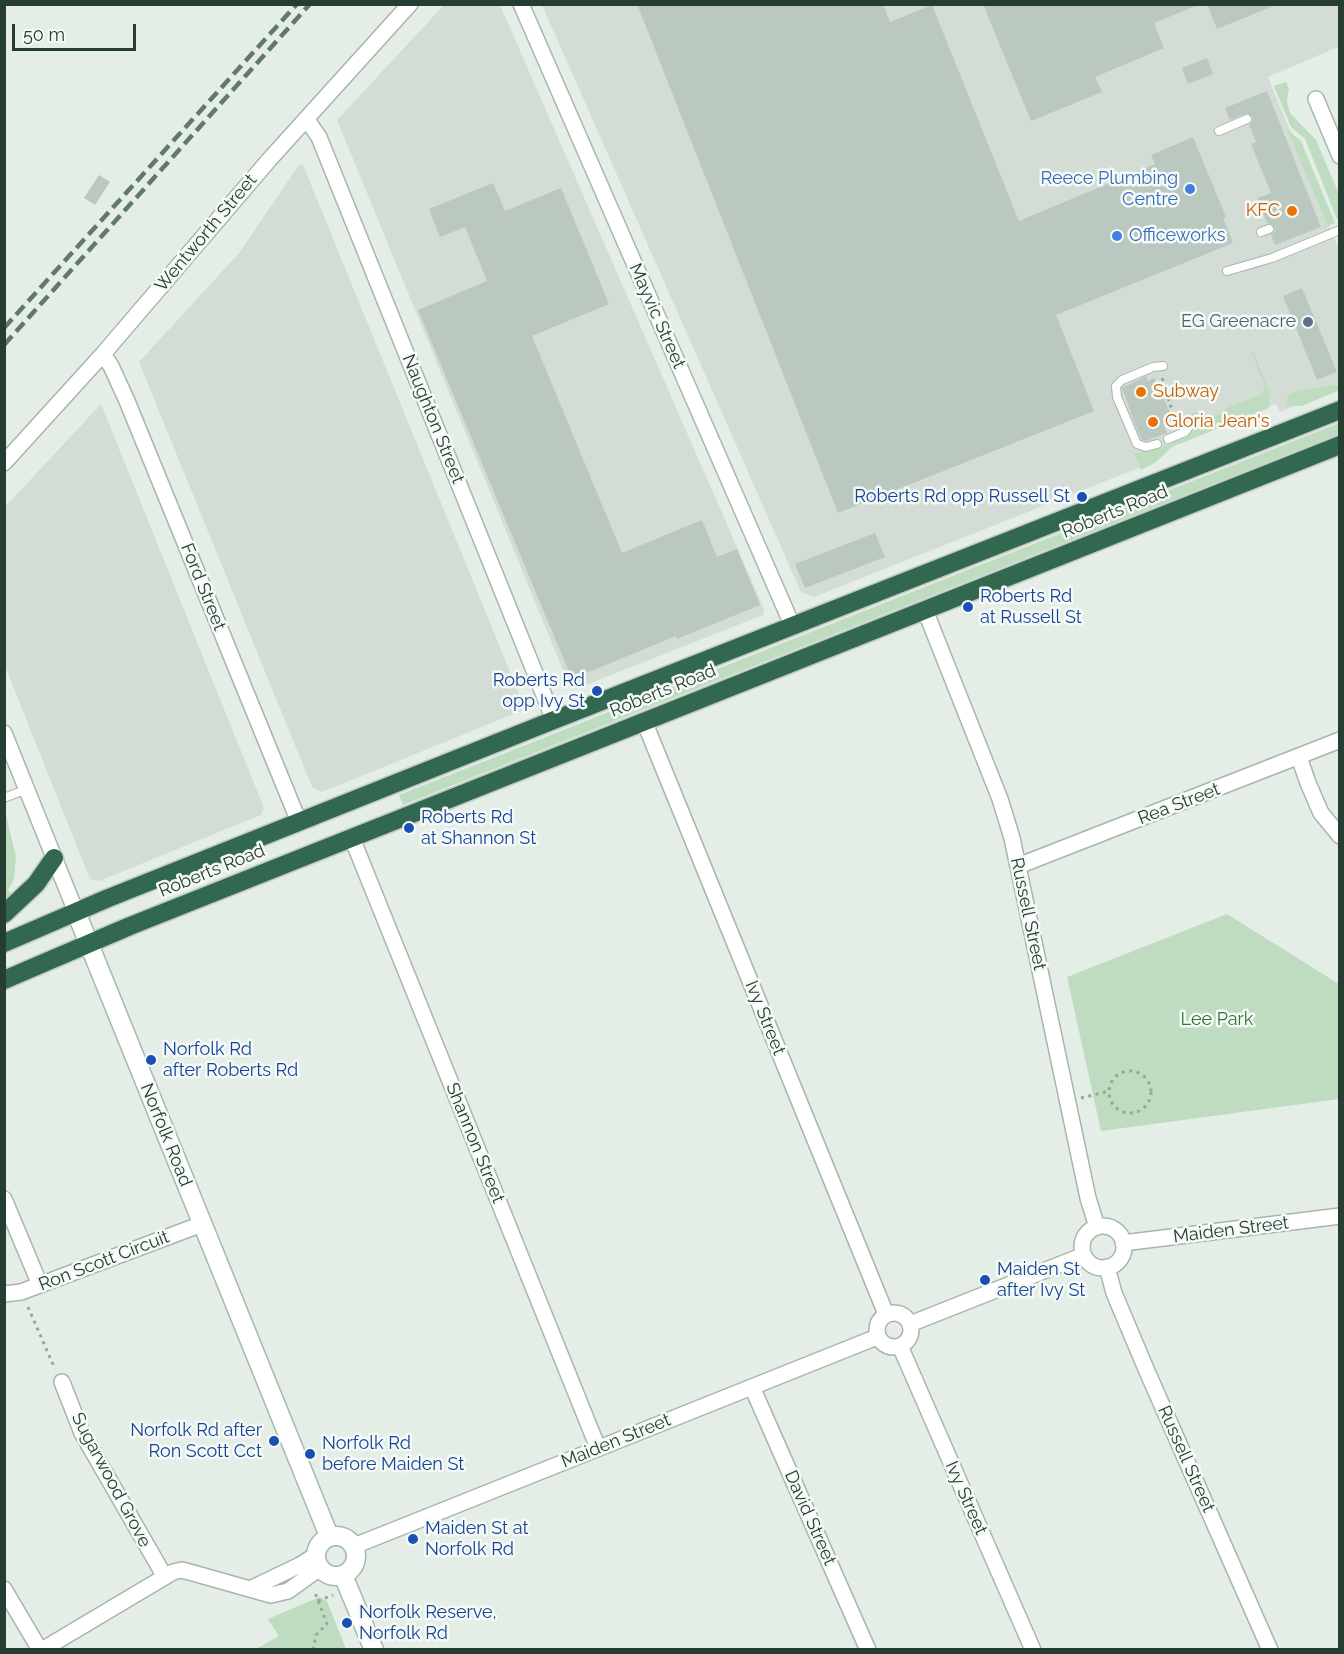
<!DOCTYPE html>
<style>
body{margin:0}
#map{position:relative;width:1344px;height:1654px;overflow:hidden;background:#e5ede7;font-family:Raleway,sans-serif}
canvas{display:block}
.frame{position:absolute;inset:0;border:6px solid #253e31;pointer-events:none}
.scale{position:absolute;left:12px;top:24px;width:124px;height:27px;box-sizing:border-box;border:3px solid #253e31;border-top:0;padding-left:8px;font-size:18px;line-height:21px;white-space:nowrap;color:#253e31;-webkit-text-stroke:4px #f5faf6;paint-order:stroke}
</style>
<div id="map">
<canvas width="1344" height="1654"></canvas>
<div class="frame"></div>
<div class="scale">50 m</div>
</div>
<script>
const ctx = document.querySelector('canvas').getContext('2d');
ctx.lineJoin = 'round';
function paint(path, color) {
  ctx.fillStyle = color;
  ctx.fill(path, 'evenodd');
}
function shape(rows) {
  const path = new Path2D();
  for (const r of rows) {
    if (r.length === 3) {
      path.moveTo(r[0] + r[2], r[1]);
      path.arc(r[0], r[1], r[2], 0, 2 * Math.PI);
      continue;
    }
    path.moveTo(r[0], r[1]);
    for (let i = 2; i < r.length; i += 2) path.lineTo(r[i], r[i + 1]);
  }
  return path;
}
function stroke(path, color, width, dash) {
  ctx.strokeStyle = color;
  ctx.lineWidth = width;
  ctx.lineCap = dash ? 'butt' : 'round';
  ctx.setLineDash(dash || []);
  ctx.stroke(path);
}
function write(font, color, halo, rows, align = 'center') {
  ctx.font = font + ' Raleway,sans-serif';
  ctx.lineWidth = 5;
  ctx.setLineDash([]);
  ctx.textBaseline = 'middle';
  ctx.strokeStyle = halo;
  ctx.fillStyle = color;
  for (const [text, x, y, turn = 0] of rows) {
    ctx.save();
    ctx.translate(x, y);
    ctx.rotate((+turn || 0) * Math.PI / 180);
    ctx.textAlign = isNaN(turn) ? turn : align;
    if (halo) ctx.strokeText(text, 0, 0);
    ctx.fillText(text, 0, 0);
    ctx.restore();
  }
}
const built = shape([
 [444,5,500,5,764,609,763,615,576,689,570,687,337,120],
 [542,5,1339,5,1339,50,1338,47,1268,77,1339,250,1339,388,1280,412,1276,404,1160,449,1156,461,814,597,801,592],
 [299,165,303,165,524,706,521,711,322,792,312,787,139,362,239,253],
 [101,404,264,808,261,815,99,881,90,879,5,666,4,508]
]);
const green = shape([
 [1286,82,1289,89,1287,101,1290,113,1316,140,1339,194,1339,217,1337,219,1305,139,1291,127,1274,86],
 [1287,129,1301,141,1335,223,1328,226],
 [1253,351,1270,393,1269,408,1172,447,1155,463,1141,470,1134,453,1150,452,1186,437,1229,407,1262,394,1265,386,1251,352],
 [1334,385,1338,386,1339,389,1337,391,1302,406,1287,406,1287,399,1289,394,1301,390],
 [1339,423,1339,434,403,805,399,795],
 [4,806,16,857,14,879,8,890,17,897,4,908],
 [1227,914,1339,984,1339,1099,1101,1131,1067,977],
 [319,1597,327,1601,346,1649,256,1649,279,1636,268,1619]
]);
const building = shape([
 [637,4,883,4,890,22,932,5,1019,221,1155,164,1151,155,1193,137,1226,217,1223,218,1233,243,1056,315,1094,411,838,513],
 [983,4,1198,4,1198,5,1154,23,1164,48,1095,77,1102,92,1031,121],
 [1207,4,1276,4,1276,5,1217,29],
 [1207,58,1213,74,1188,84,1182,68],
 [1267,91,1321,227,1275,245,1271,234,1275,231,1274,226,1267,223,1257,198,1271,193,1251,144,1256,142,1249,125,1252,122,1253,117,1247,113,1230,120,1225,108],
 [99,175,110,182,95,205,84,198],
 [493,183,505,211,561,188,609,304,532,336,622,553,702,520,717,557,737,549,760,605,677,639,676,636,572,679,418,310,487,281,465,227,440,237,429,209],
 [1302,288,1337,372,1317,380,1283,296],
 [1146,376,1148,381,1154,378,1174,421,1164,425,1167,433,1146,441,1142,440,1135,424,1122,388],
 [875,533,885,557,805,588,795,564]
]);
const path = shape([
 [1164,379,1161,380,1171,406,1169,407],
 [1130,1092,21],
 [1081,1098,1109,1091],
 [28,1307,55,1369],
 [318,1601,333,1595],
 [313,1650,316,1635,327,1624,314,1590]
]);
const lane = shape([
 [1219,131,1247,119],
 [1261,232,1269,229],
 [1227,271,1272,258,1340,230],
 [1168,439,1185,432,1196,418],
 [1157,444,1146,447,1137,444,1117,397,1116,386,1122,380,1153,367,1163,366],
 [4,798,27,789]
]);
const street = shape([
 [521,4,793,627],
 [1316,99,1340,156],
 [307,120,319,137,325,152,554,720],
 [103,354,111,366,127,401,299,822],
 [4,463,103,354,269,160,410,4],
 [925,610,1000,799,1012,838,1088,1198,1097,1227],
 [644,721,886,1314],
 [4,733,76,912],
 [1299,757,1308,783,1321,813,1340,836],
 [352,838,598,1448],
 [1018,866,1340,740],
 [4,1199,40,1285],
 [1103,1247,21],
 [1123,1243,1340,1216],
 [1107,1267,1114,1293,1146,1369,1270,1650],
 [4,1294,21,1292,202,1224],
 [894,1330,17],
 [910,1324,1084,1255],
 [900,1346,1033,1650],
 [62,1382,82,1433,165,1577],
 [752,1387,868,1650],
 [354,1546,877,1337],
 [4,1589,40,1650],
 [250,1589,300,1565,316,1555],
 [42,1650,173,1572,182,1570,193,1573,271,1595,288,1591,320,1568]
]);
const secondary = shape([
 [76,912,329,1536],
 [336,1556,20],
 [343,1575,374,1650]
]);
const highway = shape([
 [4,914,36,884,54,858],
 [4,943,106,899,554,720,1340,410],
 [4,980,130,926,1340,445]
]);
const rail = shape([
 [4,328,297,4],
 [4,345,310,4]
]);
const markers = [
 [1190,189,6,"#3f7fe0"],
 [1292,211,6,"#e8710a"],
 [1117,236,6,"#3f7fe0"],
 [1308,322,6,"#5c6f8a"],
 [1141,392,6,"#e8710a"],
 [1153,422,6,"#e8710a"],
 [1082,497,6,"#1a4fb4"],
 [968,607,6,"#1a4fb4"],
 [597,691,6,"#1a4fb4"],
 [409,828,6,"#1a4fb4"],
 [151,1060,6,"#1a4fb4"],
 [985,1280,6,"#1a4fb4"],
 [274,1441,6,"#1a4fb4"],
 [310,1454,6,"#1a4fb4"],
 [413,1539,6,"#1a4fb4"],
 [347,1623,6,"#1a4fb4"]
];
const shopNames = [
 ["Reece Plumbing",1178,179],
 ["Centre",1178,200],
 ["Officeworks",1129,236,"left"]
];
const foodNames = [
 ["KFC",1280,211,"right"],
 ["Subway",1153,392],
 ["Gloria Jean's",1165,422]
];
const streetNames = [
 ["Wentworth Street",206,233,-50],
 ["Mayvic Street",657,316,66],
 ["Naughton Street",433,419,68],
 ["Roberts Road",1115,512,-22],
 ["Ford Street",203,587,68],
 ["Roberts Road",663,691,-22],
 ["Rea Street",1179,804,-21],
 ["Roberts Road",212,871,-22],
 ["Russell Street",1028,914,78],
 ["Ivy Street",765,1018,68],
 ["Norfolk Road",166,1135,68],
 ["Shannon Street",475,1143,68],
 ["Maiden Street",1231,1230,-7],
 ["Ron Scott Circuit",104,1261,-21],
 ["Maiden Street",616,1441,-22],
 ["Russell Street",1186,1459,66],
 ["Sugarwood Grove",111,1480,62],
 ["Ivy Street",966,1498,66],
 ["David Street",810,1518,66]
];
const serviceNames = [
 ["EG Greenacre",1296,322]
];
const transitNames = [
 ["Roberts Rd opp Russell St",1070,497,"right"],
 ["Roberts Rd",980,597],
 ["at Russell St",980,618],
 ["Roberts Rd",585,681,"right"],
 ["opp Ivy St",585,702,"right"],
 ["Roberts Rd",421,818],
 ["at Shannon St",421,839],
 ["Norfolk Rd",163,1050],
 ["after Roberts Rd",163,1071],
 ["Maiden St",997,1270],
 ["after Ivy St",997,1291],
 ["Norfolk Rd after",262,1431,"right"],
 ["Ron Scott Cct",262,1452,"right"],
 ["Norfolk Rd",322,1444],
 ["before Maiden St",322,1465],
 ["Maiden St at",425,1529],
 ["Norfolk Rd",425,1550],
 ["Norfolk Reserve,",359,1613],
 ["Norfolk Rd",359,1634]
];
const parkNames = [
 ["Lee Park",1217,1020]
];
paint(built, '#d3ddd6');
paint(green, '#c0dcc0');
paint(building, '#bac8c0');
stroke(lane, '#a8b5ad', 10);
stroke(street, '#a8b5ad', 18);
stroke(secondary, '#a4b8ac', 21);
stroke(highway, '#c2c9c5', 21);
stroke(path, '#88ae99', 3, [3, 4.5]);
stroke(lane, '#fff', 8);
stroke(street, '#fff', 15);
stroke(secondary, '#fff', 18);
stroke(highway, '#336850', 18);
stroke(rail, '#60796c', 4.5, [12, 6]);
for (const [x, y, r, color] of markers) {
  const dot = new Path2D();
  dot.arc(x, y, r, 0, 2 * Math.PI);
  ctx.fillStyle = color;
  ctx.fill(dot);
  stroke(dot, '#f5faf6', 2);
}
write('18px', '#366cbe', '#f5faf6', shopNames, 'right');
write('18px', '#c56008', '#f5faf6', foodNames, 'left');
write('18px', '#253e31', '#f5faf6', streetNames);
write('18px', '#4e5e75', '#f5faf6', serviceNames, 'right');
write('18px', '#164399', '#f5faf6', transitNames, 'left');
write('18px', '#32723b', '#f5faf6', parkNames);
</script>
